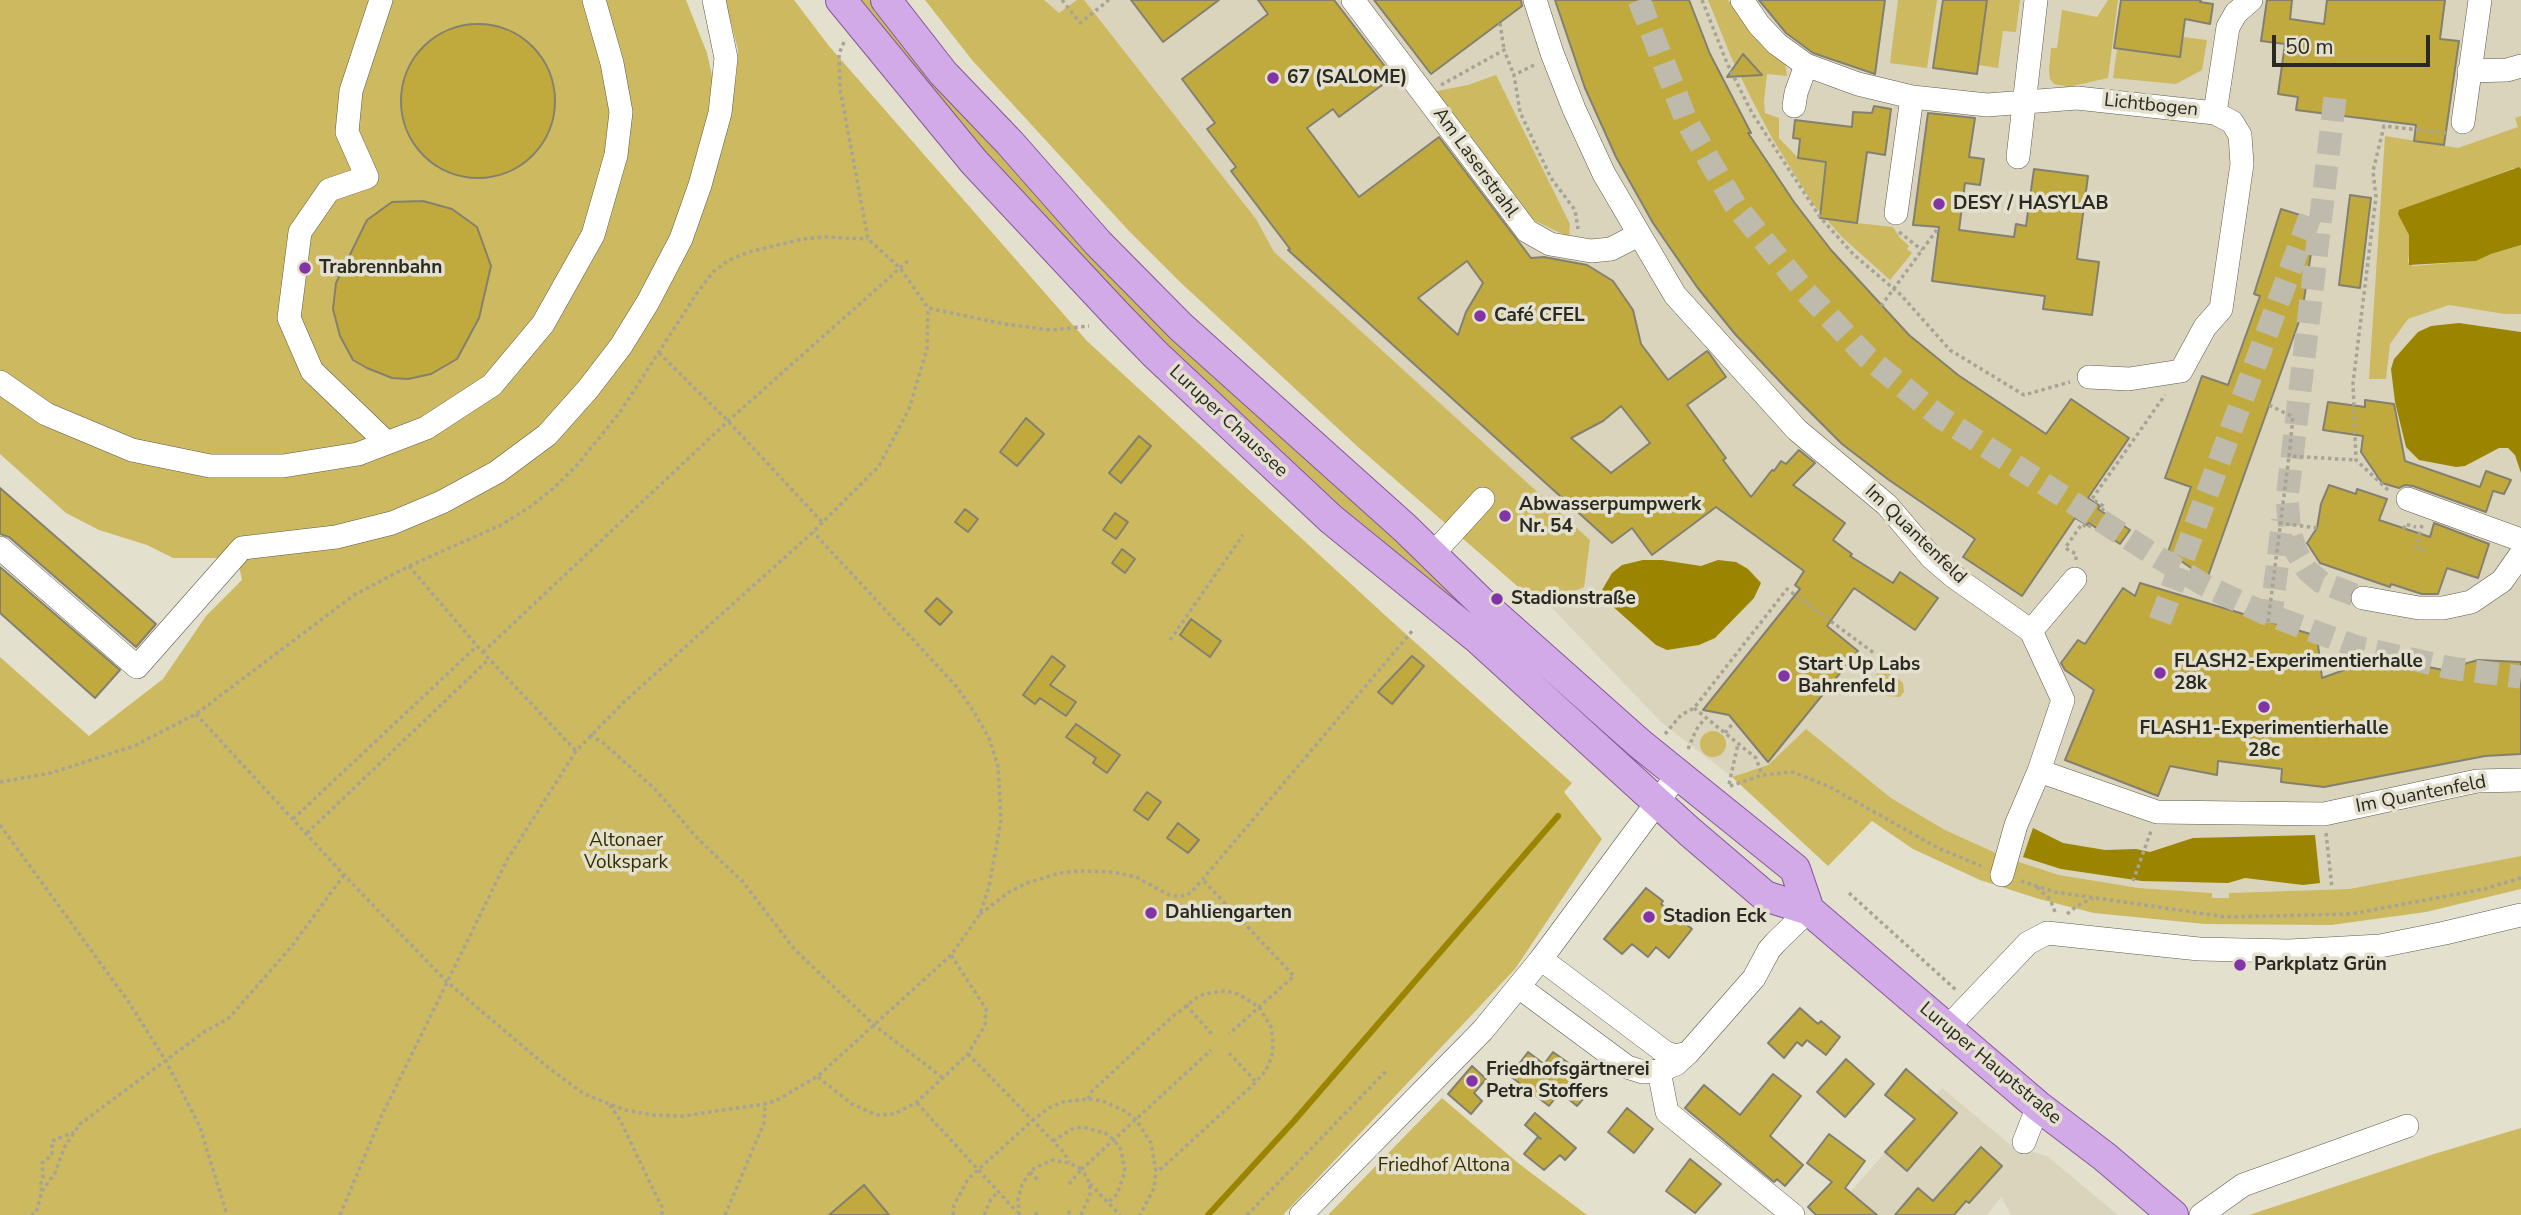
<!DOCTYPE html>
<meta charset="utf-8">
<style>
body{margin:0}
#map{position:relative;width:2521px;height:1215px;overflow:hidden;background:#e4e0ce;font-family:"Nunito Sans",sans-serif}
canvas{display:block}
.scale{position:absolute;left:2272px;top:35px;width:158px;height:32px;box-sizing:border-box;border:4px solid #2a2922;border-top:0;padding-left:9px;font-size:21px;line-height:24px;white-space:nowrap;color:#2a2922;-webkit-text-stroke:5px #e4e0ce;paint-order:stroke}
</style>
<div id="map">
<canvas width="2521" height="1215"></canvas>
<div class="scale">50 m</div>
</div>
<script>
const ctx = document.querySelector('canvas').getContext('2d');
ctx.lineJoin = 'round';
function paint(path, color) {
  ctx.fillStyle = color;
  ctx.fill(path, 'evenodd');
}
function shape(rows) {
  const path = new Path2D();
  for (const r of rows) {
    if (r.length === 3) {
      path.moveTo(r[0] + r[2], r[1]);
      path.arc(r[0], r[1], r[2], 0, 2 * Math.PI);
      continue;
    }
    path.moveTo(r[0], r[1]);
    for (let i = 2; i < r.length; i += 2) path.lineTo(r[i], r[i + 1]);
  }
  return path;
}
function stroke(path, color, width, dash) {
  ctx.strokeStyle = color;
  ctx.lineWidth = width;
  ctx.lineCap = dash ? 'butt' : 'round';
  ctx.setLineDash(dash || []);
  ctx.stroke(path);
}
function write(font, color, halo, rows, align = 'center') {
  ctx.font = font + ' "Nunito Sans",sans-serif';
  ctx.lineWidth = 7;
  ctx.setLineDash([]);
  ctx.textBaseline = 'middle';
  ctx.strokeStyle = halo;
  ctx.fillStyle = color;
  for (const [text, x, y, turn = 0] of rows) {
    ctx.save();
    ctx.translate(x, y);
    ctx.rotate((+turn || 0) * Math.PI / 180);
    ctx.textAlign = isNaN(turn) ? turn : align;
    if (halo) ctx.strokeText(text, 0, 0);
    ctx.fillText(text, 0, 0);
    ctx.restore();
  }
}
const built = shape([
 [970,0,2521,0,2521,856,2349,889,2230,893,2229,898,2212,898,2211,893,2139,888,2059,875,2007,858,1945,830,1891,798,1806,730,1768,765,1732,777,1662,723],
 [1942,1088,2012,1146,2047,1156,2118,1215,2011,1215,2001,1197,1987,1215,1830,1215]
]);
const green = shape([
 [0,0,686,0,707,53,715,89,729,92,736,79,738,50,725,0,794,0,829,46,1087,341,1388,618,1572,783,1564,792,1602,839,1515,969,1283,1215,0,1215,0,657,89,736,163,679,206,616,242,580,239,566,224,558,173,558,147,545,99,530,66,513,0,454],
 [855,0,871,0,894,29,1620,741,1614,748,1351,521,1220,400,1011,185],
 [925,0,1044,0,1059,13,1077,0,1084,0,1256,219,1274,252,1590,540,1584,587,1540,606,1358,447,1179,281,1129,231,972,60],
 [1708,0,1728,0,1752,33,1785,63,1787,76,1767,74,1764,101,1765,113,1779,118,1779,138,1798,158,1826,162,1839,221,1893,227,1900,238,1909,246,1907,249,1912,253,1890,280,1842,237,1813,204,1772,138,1752,100,1732,59],
 [1898,0,1937,0,1927,68,1890,63],
 [1987,0,2020,0,2016,32,2003,31,1998,68,1979,65],
 [2108,0,2118,0,2108,78,2068,87,2054,84,2050,79,2049,71,2051,48,2057,48,2062,10,2097,17],
 [2183,37,2207,40,2202,70,2176,84,2113,78,2117,49,2180,57],
 [1496,75,1570,224,1569,237,1531,219,1436,96,1437,91,1468,85],
 [2521,116,2521,169,2514,168,2419,204,2402,218,2409,235,2410,246,2408,262,2413,266,2476,261,2491,254,2521,245,2521,314,2505,314,2449,305,2408,319,2390,344,2386,379,2369,379,2385,136,2458,148,2518,127,2515,118],
 [1884,671,1896,677,1903,683,1904,692,1900,697,1887,696,1880,689,1876,679,1877,673],
 [1806,729,1891,798,1945,830,2007,858,2059,875,2139,888,2212,893,2212,898,2229,898,2229,893,2349,889,2521,856,2521,889,2426,912,2331,925,2205,924,2094,913,2039,899,1980,880,1913,849,1872,821,1828,866,1732,777,1768,765],
 [1713,744,13],
 [1442,1098,1518,1163,1587,1215,1328,1215],
 [2521,1128,2521,1215,2249,1215,2434,1154]
]);
const water = shape([
 [2519,167,2521,169,2521,245,2491,254,2476,261,2409,265,2409,235,2398,214,2399,210],
 [2459,323,2521,332,2521,473,2515,455,2508,448,2499,448,2465,466,2456,467,2419,460,2406,447,2395,402,2391,369,2394,359,2418,332,2431,326],
 [1643,560,1662,560,1701,566,1718,560,1736,562,1748,569,1761,583,1754,598,1715,638,1699,645,1667,650,1656,645,1610,604,1602,590,1612,573,1622,565],
 [2033,828,2063,843,2105,850,2136,849,2150,852,2193,838,2315,835,2320,883,2303,885,2245,878,2228,883,2142,881,2061,869,2023,857]
]);
const stream = shape([
 [1208,1215,1294,1121,1558,816]
]);
const building = shape([
 [1131,0,1219,0,1163,42,1131,0],
 [1258,0,1334,0,1393,77,1339,117,1333,109,1307,128,1359,197,1439,137,1531,258,1544,257,1587,265,1613,281,1633,310,1641,344,1668,380,1707,351,1709,353,1726,377,1687,405,1726,458,1723,460,1751,497,1772,470,1774,471,1781,461,1786,464,1799,450,1815,463,1793,485,1845,523,1833,540,1852,554,1850,556,1893,583,1900,572,1938,598,1915,630,1854,588,1827,626,1858,651,1768,762,1729,715,1703,710,1800,589,1795,585,1804,571,1716,507,1652,555,1632,528,1612,543,1288,250,1290,249,1231,171,1236,167,1207,129,1215,123,1182,79,1268,14,1258,0],
 [1467,261,1483,283,1466,312,1458,335,1418,298,1467,261],
 [1621,406,1650,443,1611,473,1571,438,1603,421,1621,406],
 [1374,0,1521,0,1522,6,1431,74,1374,0],
 [1555,0,1689,0,1710,54,1751,133,1748,133,1794,202,1831,250,1909,335,1958,375,2046,434,2071,399,2129,438,2088,498,2100,506,2098,509,2130,530,2120,544,2089,523,2087,525,2075,518,2022,596,1963,557,1975,539,1889,480,1842,444,1787,389,1735,334,1697,287,1653,223,1616,157,1585,88,1555,0],
 [1759,0,1885,0,1875,74,1813,53,1786,33,1759,0],
 [1943,0,1987,0,1977,74,1933,68,1943,0],
 [2121,0,2201,0,2200,2,2213,4,2210,24,2185,19,2180,57,2114,48,2121,0],
 [2267,0,2292,0,2290,19,2324,24,2327,0,2445,0,2440,39,2459,41,2444,145,2414,141,2416,125,2296,110,2298,97,2278,94,2285,44,2261,41,2267,0],
 [478,101,77],
 [1743,54,1762,75,1727,77,1743,54],
 [1874,106,1891,109,1885,155,1867,152,1857,223,1820,218,1826,162,1798,158,1800,139,1793,138,1795,120,1852,127,1853,112,1872,113,1874,106],
 [1928,113,1975,118,1969,157,1984,159,1980,185,1965,183,1959,230,2014,237,2016,224,2026,226,2034,169,2088,176,2077,259,2099,262,2092,315,2043,309,2045,296,1932,281,1939,227,1913,225,1928,113],
 [2350,195,2371,198,2360,288,2339,285,2350,195],
 [423,201,452,209,477,227,491,266,479,318,457,359,431,374,408,379,392,378,367,368,353,360,340,336,333,309,336,283,367,220,392,202,423,201],
 [2281,209,2316,220,2302,313,2207,579,2168,552,2191,487,2165,478,2202,376,2228,385,2260,296,2254,294,2281,209],
 [2365,400,2394,404,2405,461,2480,487,2486,471,2511,480,2504,494,2493,491,2486,512,2413,486,2405,485,2399,488,2382,483,2361,452,2363,436,2323,430,2328,402,2365,407,2365,400],
 [1026,418,1044,434,1017,466,1000,452,1026,418],
 [1139,436,1151,446,1121,483,1109,473,1139,436],
 [2329,485,2356,494,2357,489,2387,499,2379,520,2430,537,2434,523,2489,544,2478,578,2447,568,2438,594,2422,594,2391,584,2390,587,2320,563,2307,543,2317,528,2321,504,2329,485],
 [0,488,156,624,136,647,9,537,0,534,0,488],
 [965,509,978,519,968,532,955,522,965,509],
 [1115,513,1128,522,1116,539,1103,530,1115,513],
 [1122,549,1135,559,1125,573,1112,563,1122,549],
 [0,567,120,670,95,698,0,613,0,567],
 [2140,583,2317,636,2322,678,2380,657,2443,670,2478,660,2521,662,2521,754,2485,756,2324,787,2281,782,2282,769,2218,761,2217,775,2170,766,2158,796,2065,760,2094,690,2065,670,2061,663,2078,640,2085,644,2123,588,2135,596,2140,583],
 [937,598,952,612,940,625,925,611,937,598],
 [1191,619,1221,641,1210,657,1180,635,1191,619],
 [1052,656,1065,666,1050,685,1076,702,1066,716,1040,698,1035,704,1023,695,1052,656],
 [1412,656,1424,666,1392,704,1378,692,1412,656],
 [1076,724,1120,755,1107,773,1093,763,1096,758,1066,737,1076,724],
 [1147,792,1161,802,1148,820,1134,810,1147,792],
 [1178,823,1199,840,1188,853,1167,838,1178,823],
 [1646,888,1663,901,1661,904,1692,929,1669,958,1656,947,1648,957,1632,944,1622,954,1604,939,1646,888],
 [1800,1008,1818,1024,1821,1021,1840,1037,1826,1055,1807,1040,1802,1046,1797,1042,1784,1058,1768,1043,1800,1008],
 [1528,1052,1544,1064,1553,1052,1577,1069,1572,1076,1590,1091,1577,1106,1560,1092,1549,1106,1510,1076,1528,1052],
 [1846,1059,1874,1084,1845,1117,1817,1092,1846,1059],
 [1472,1066,1486,1079,1474,1093,1482,1101,1471,1114,1448,1094,1472,1066],
 [1906,1069,1957,1113,1907,1171,1885,1152,1915,1119,1885,1095,1906,1069],
 [1773,1074,1801,1096,1770,1136,1803,1165,1785,1186,1777,1179,1774,1182,1685,1108,1704,1085,1740,1115,1773,1074],
 [1627,1108,1653,1129,1634,1153,1608,1132,1627,1108],
 [1535,1113,1576,1148,1565,1160,1560,1155,1544,1170,1524,1154,1538,1137,1541,1139,1525,1125,1535,1113],
 [1829,1134,1865,1161,1845,1188,1877,1215,1816,1215,1808,1207,1832,1182,1807,1163,1829,1134],
 [1981,1147,2002,1166,1969,1203,1966,1201,1954,1215,1895,1215,1918,1188,1933,1201,1981,1147],
 [1690,1159,1721,1184,1695,1213,1666,1191,1690,1159],
 [864,1185,889,1215,829,1215,864,1185]
]);
const minorTunnel = shape([
 [1639,0,1686,120,1735,205,1804,290,1867,357,1940,417,2151,553,2206,586,2264,613,2357,647,2451,668,2521,677],
 [2335,98,2287,499,2290,533,2297,553,2307,570,2321,582,2363,598],
 [2160,621,2311,214],
 [2270,623,2283,520]
]);
const path = shape([
 [1062,0,1080,23,1109,0],
 [1702,0,1727,63,1752,113,1820,217,1853,254,1901,295,1950,350,2024,395,2070,382],
 [1500,23,1504,50],
 [844,42,839,54,840,89,868,239,900,268,928,308,1004,324,1051,330,1089,326],
 [1534,65,1514,75,1520,112,1551,178,1575,210,1578,229],
 [1441,85,1504,50,1514,75],
 [1899,232,1922,250],
 [659,353,728,421,823,523],
 [2269,405,2293,417,2289,456,2356,460],
 [2388,490,2356,460,2353,383,2376,197,2373,171,2384,126,2446,133],
 [2422,525,2416,547,2425,550],
 [2404,529,2405,524,2416,527],
 [2076,560,2076,554,2065,548,2082,524,2088,528,2105,507,2092,499,2165,395],
 [409,566,477,646,576,751],
 [2268,622,2289,456],
 [1170,640,1243,535],
 [483,652,728,421,909,260],
 [1694,708,1756,758,1762,775],
 [196,714,344,875,446,981,545,1065,584,1094,625,1110,653,1115,683,1116,765,1104,779,1099,818,1076,951,955,980,914,989,887,1001,820,998,766,989,738,974,712,957,687,813,532],
 [1725,733,1734,722],
 [1665,734,1681,715,1694,708,1787,589,1874,653],
 [590,735,602,742,655,789,699,840,743,882,795,950,874,1025,943,1078],
 [1688,749,1696,730,1705,718],
 [0,782,51,773,134,746,196,714,354,595,409,566,501,525,530,507,555,487,578,464,620,412,697,293,713,272,729,260,749,252,803,239,824,237,868,239],
 [1729,784,1738,744],
 [1730,786,1762,775,1793,772,1830,787,1938,848,1981,866],
 [293,819,477,646],
 [0,825,128,1001,166,1061,200,1127,227,1215],
 [307,833,489,659],
 [2326,833,2332,888],
 [1204,881,1294,976,1229,1034],
 [2021,881,2055,892,2226,917,2351,914,2484,889,2521,878],
 [2133,881,2151,831],
 [2037,887,2050,899,2055,912],
 [1849,893,1956,990],
 [980,914,1009,892,1027,883,1060,873,1079,871,1113,872,1136,877,1171,896,1181,896,1191,893,1413,630],
 [2067,914,2077,906,2093,898],
 [1186,1005,1212,1034],
 [1229,1053,1256,1082],
 [968,1054,1053,1141,1065,1154,1069,1163],
 [818,1077,852,1104,877,1115,894,1114,916,1103,968,1054,985,1025,986,1009,951,955],
 [1088,1099,1092,1091,1172,1017,1199,996,1213,992,1226,991,1238,994,1259,1007,1271,1027,1273,1042,1272,1056,1266,1070,1256,1082,1162,1168,1156,1171],
 [917,1103,1017,1212],
 [610,1105,620,1120,655,1193,662,1207,662,1215],
 [1053,1141,1072,1129,1083,1127,1105,1133,1114,1140,1121,1150,1125,1172,1117,1194,1109,1202],
 [1030,1172,1040,1182],
 [1090,1184,1120,1215],
 [42,1191,40,1185,43,1179,42,1163,52,1155,52,1141,74,1132],
 [1068,1211,1071,1215],
 [31,1215,36,1213,42,1191,55,1173,64,1148,80,1124,204,1032,229,1018,292,946,344,875],
 [340,1215,382,1115,507,860,576,751,625,701,813,532,879,466,909,409,927,349,928,308],
 [725,1215,764,1123,765,1104],
 [953,1215,954,1205,968,1179,1033,1120,1049,1108,1062,1102,1088,1099,1103,1101,1125,1111,1136,1120,1151,1143,1156,1171,1154,1188,1140,1215],
 [984,1215,991,1199,999,1191],
 [1019,1215,1018,1199,1022,1185,1030,1172,1036,1167,1053,1160,1069,1163,1082,1169,1069,1184],
 [1035,1215,1039,1211],
 [1081,1215,1090,1195,1090,1184,1082,1169,1211,1050],
 [1247,1215,1387,1070]
]);
const minor = shape([
 [381,0,351,91,347,132,367,177,329,190,300,232,289,318,312,371,387,443],
 [1353,0,1527,231,1550,244,1591,251,1611,249,1638,235],
 [1535,0,1552,53,1574,109,1604,174,1675,295,1797,430,1887,505,1932,558,1953,576,2031,631,2063,700,2039,771,2157,812,2324,814,2477,781,2521,780],
 [1742,0,1759,25,1777,44,1806,65,1858,84,1912,97,1987,105,2077,98,2215,113,2232,122,2240,135,2242,164,2221,309,2205,327,2181,371,2129,379,2089,377],
 [2469,71,2507,70,2521,66],
 [1794,106,1796,93,1806,65],
 [2215,113,2228,27,2236,13,2251,0],
 [2463,122,2480,0],
 [2018,157,2036,0],
 [1896,213,1912,97],
 [0,382,46,414,132,450,210,466,283,466,358,454,426,428,492,385,543,324,593,235,616,155,621,112,612,63,594,0],
 [2408,499,2521,540],
 [0,548,137,667,242,548,336,537,392,523,442,502,497,472,547,435,588,389,621,346,648,302,681,239,700,185,720,113,726,58,714,0],
 [1432,555,1483,499],
 [2363,598,2419,608,2443,608,2471,602,2502,581,2521,554],
 [2031,631,2075,579],
 [2002,875,2016,825,2039,771],
 [1541,959,1666,1053,1676,1056,1688,1053],
 [1519,987,1627,1067,1643,1072,1659,1071,1676,1064,1688,1053,1754,978,1769,950,1776,942,1809,910],
 [1947,1028,2028,943,2047,933,2199,949,2289,951,2380,946,2445,933,2521,915],
 [1659,1071,1667,1112,1793,1215],
 [2024,1142,2038,1106],
 [1301,1215,1483,1030,1541,959,1679,773],
 [2201,1215,2243,1185,2407,1126]
]);
const major = shape([
 [841,0,974,162,1119,317,1156,355,1331,519,1476,637,1690,832,1765,896,1809,910,2038,1106,2105,1157,2173,1215],
 [886,0,943,73,1010,143,1098,243,1181,327,1405,528,1485,606,1639,743,1795,869,1809,910]
]);
const pathBridge = shape([
 [1881,306,1939,227],
 [2279,523,2317,528]
]);
const markers = [
 [1273,78,7,"#8234a5"],
 [1939,204,7,"#8234a5"],
 [305,268,7,"#8234a5"],
 [1480,316,7,"#8234a5"],
 [1505,516,7,"#8234a5"],
 [1497,599,7,"#8234a5"],
 [2160,673,7,"#8234a5"],
 [1784,676,7,"#8234a5"],
 [2264,707,7,"#8234a5"],
 [1151,913,7,"#8234a5"],
 [1649,917,7,"#8234a5"],
 [2240,965,7,"#8234a5"],
 [1472,1081,7,"#8234a5"]
];
const poiNames = [
 ["67 (SALOME)",1287,78],
 ["DESY / HASYLAB",1953,204],
 ["Trabrennbahn",319,268],
 ["Café CFEL",1494,316],
 ["Abwasserpumpwerk",1519,505],
 ["Nr. 54",1519,527],
 ["Stadionstraße",1511,599],
 ["FLASH2-Experimentierhalle",2174,662],
 ["28k",2174,684],
 ["Start Up Labs",1798,665],
 ["Bahrenfeld",1798,687],
 ["FLASH1-Experimentierhalle",2264,729,"center"],
 ["28c",2264,751,"center"],
 ["Dahliengarten",1165,913],
 ["Stadion Eck",1663,917],
 ["Parkplatz Grün",2254,965],
 ["Friedhofsgärtnerei",1486,1070],
 ["Petra Stoffers",1486,1092]
];
const streetNames = [
 ["Lichtbogen",2151,106,6],
 ["Am Laserstrahl",1475,163,54],
 ["Luruper Chaussee",1228,422,43],
 ["Im Quantenfeld",1915,535,44],
 ["Im Quantenfeld",2421,795,-11],
 ["Luruper Hauptstraße",1990,1064,40]
];
const parkNames = [
 ["Altonaer",626,841],
 ["Volkspark",626,863],
 ["Friedhof Altona",1444,1166]
];
paint(built, '#dad4bc');
paint(green, '#ccb960');
paint(water, '#9a8400');
stroke(stream, '#9a8400', 6);
paint(building, '#c0aa3d');
stroke(building, '#848070', 2);
stroke(minorTunnel, '#bfbbac', 23, [23, 11]);
stroke(minor, '#5e5b4b', 24);
stroke(major, '#855899', 32);
stroke(path, '#a7a496', 3.5, [3.5, 3.5]);
stroke(minor, '#fff', 23);
stroke(major, '#d3aae8', 30);
stroke(pathBridge, '#a7a496', 3.5, [3.5, 3.5]);
for (const [x, y, r, color] of markers) {
  const dot = new Path2D();
  dot.arc(x, y, r, 0, 2 * Math.PI);
  ctx.fillStyle = color;
  ctx.fill(dot);
  stroke(dot, '#e4e0ce', 2.5);
}
write('bold 19px', '#2a2922', '#e4e0ce', poiNames, 'left');
write('19px', '#2a2922', '#e4e0ce', streetNames);
write('19px', '#372e00', '#e4e0ce', parkNames);
</script>
